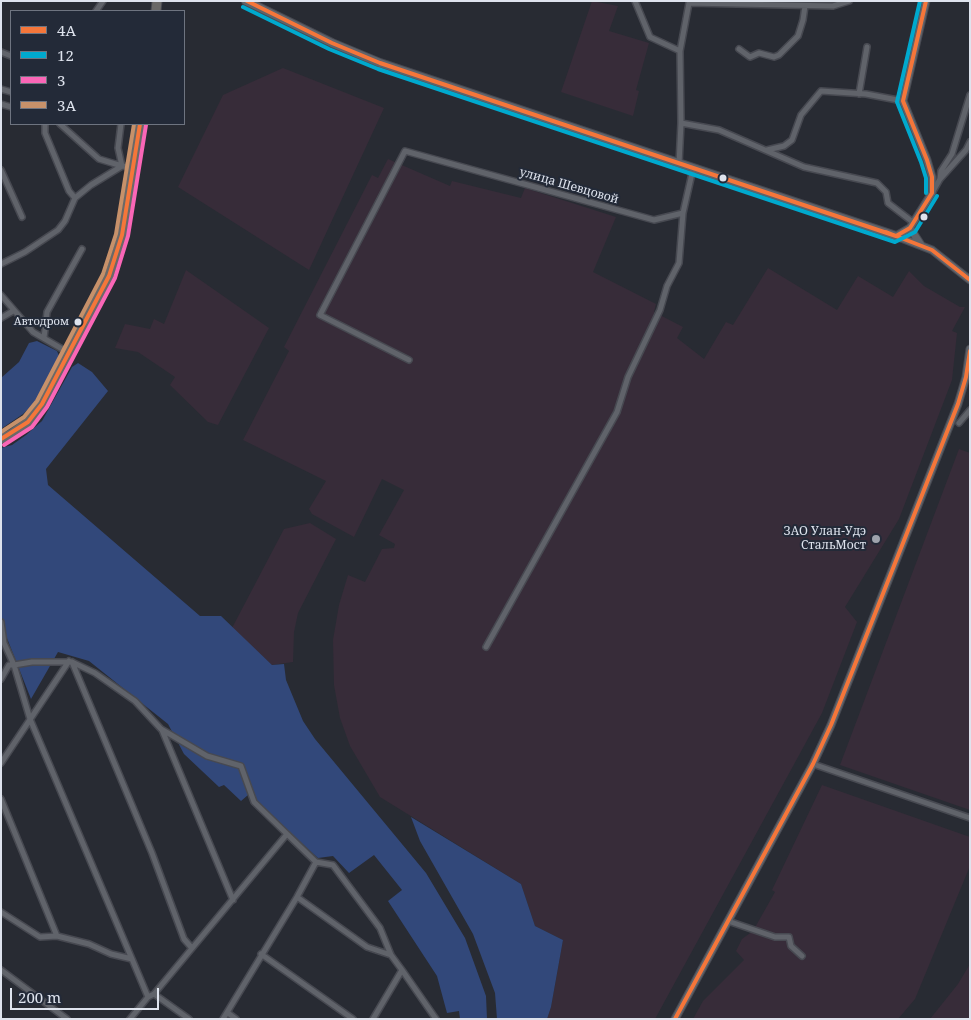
<!DOCTYPE html>
<meta charset="utf-8">
<style>
body{margin:0}
#map{position:relative;width:971px;height:1020px;overflow:hidden;background:#282b33;font-family:"Noto Serif",serif}
canvas{display:block}
.frame{position:absolute;inset:0;border:2px solid #dee3ed;pointer-events:none}
.legend{position:absolute;left:10px;top:10px;width:175px;height:115px;box-sizing:border-box;background:#232a38;border:1px solid #6e7480;margin:0;padding:6px 9px;list-style:none;font-size:15px;color:#dee3ed}
.legend li{display:flex;align-items:center;gap:10px;height:25px}
.legend b{width:25px;border:1px solid #6e7480}
.scale{position:absolute;left:10px;top:988px;width:149px;height:22px;box-sizing:border-box;border:2px solid #dee3ed;border-top:0;padding-left:6px;font-size:15px;line-height:18px;white-space:nowrap;color:#dee3ed;-webkit-text-stroke:4px #232a38;paint-order:stroke}
</style>
<div id="map">
<canvas width="971" height="1020"></canvas>
<div class="frame"></div>
<ul class="legend">
<li><b style="height:6px;background:#f5763a"></b>4А</li>
<li><b style="height:6px;background:#00a9ce"></b>12</li>
<li><b style="height:6px;background:#fa66b7"></b>3</li>
<li><b style="height:6px;background:#c7916a"></b>3А</li>
</ul>
<div class="scale">200 m</div>
</div>
<script>
const ctx = document.querySelector('canvas').getContext('2d');
ctx.lineJoin = 'round';
function paint(path, color) {
  ctx.fillStyle = color;
  ctx.fill(path, 'evenodd');
}
function shape(rows) {
  const path = new Path2D();
  for (const r of rows) {
    path.moveTo(r[0], r[1]);
    for (let i = 2; i < r.length; i += 2) path.lineTo(r[i], r[i + 1]);
  }
  return path;
}
function stroke(path, color, width, dash) {
  ctx.strokeStyle = color;
  ctx.lineWidth = width;
  ctx.lineCap = dash ? 'butt' : 'round';
  ctx.setLineDash(dash || []);
  ctx.stroke(path);
}
function write(font, color, halo, rows, align = 'center') {
  ctx.font = font + ' "Noto Serif",serif';
  ctx.lineWidth = 4;
  ctx.setLineDash([]);
  ctx.textBaseline = 'middle';
  ctx.strokeStyle = halo;
  ctx.fillStyle = color;
  for (const [text, x, y, turn = 0] of rows) {
    ctx.save();
    ctx.translate(x, y);
    ctx.rotate((+turn || 0) * Math.PI / 180);
    ctx.textAlign = isNaN(turn) ? turn : align;
    if (halo) ctx.strokeText(text, 0, 0);
    ctx.fillText(text, 0, 0);
    ctx.restore();
  }
}
const industrial = shape([
 [592,1,618,6,609,31,649,43,636,90,639,91,633,116,561,92],
 [283,68,384,108,309,270,178,187,223,95],
 [388,159,450,186,452,181,521,198,525,188,616,217,593,272,656,304,654,312,683,327,677,338,704,359,726,322,733,325,768,268,837,310,858,276,893,297,909,271,924,286,960,307,965,307,952,331,957,333,952,380,899,519,845,607,857,622,822,713,655,1019,547,1019,551,1007,563,940,535,926,521,884,380,797,350,746,340,718,334,685,333,640,339,605,348,575,365,582,382,549,394,548,395,544,379,535,404,490,382,479,354,537,312,514,309,509,326,481,243,440,289,351,284,347,372,175,378,178],
 [186,270,269,328,218,425,208,422,170,385,175,377,138,352,115,348,125,324,150,329,154,319,164,324],
 [959,449,970,453,970,810,840,765],
 [310,523,336,539,298,613,294,632,293,662,272,665,232,628,284,529],
 [822,785,970,837,970,866,915,999,898,1019,693,1019,703,1001,744,960,736,951,742,939,753,931,775,892,772,890],
 [970,964,970,1019,930,1019,958,984]
]);
const green = shape([
 [37,341,57,351,60,358,38,400,23,414,1,429,1,378,19,362,29,343],
 [78,363,92,372,108,391,46,469,48,485,200,616,221,616,272,665,284,664,286,680,303,721,315,739,426,873,465,938,486,996,487,1019,460,1019,459,1011,447,1013,437,976,388,901,402,890,374,855,349,873,333,856,318,858,248,795,241,801,224,785,219,787,184,754,168,724,89,661,58,652,31,699,1,623,1,448,12,445,26,435,42,421,72,367],
 [411,817,521,884,535,926,563,940,551,1007,547,1019,497,1019,495,993,473,934,420,841]
]);
const minor = shape([
 [635,1,650,37,680,51,681,123,679,164],
 [96,11,103,1],
 [739,49,750,57,759,53,774,57,779,55,798,36,803,20,805,6],
 [680,51,689,3,833,6,849,1],
 [1,52,11,56],
 [1,89,11,92],
 [859,94,867,47],
 [1,104,11,107],
 [681,123,719,130,804,167,877,183,886,192,888,203,914,223],
 [45,124,45,133,69,191,75,198],
 [60,124,99,159,122,166],
 [121,124,118,148,122,166],
 [767,150,784,146,792,140,801,115,821,91,866,94,903,101],
 [1,170,22,217],
 [940,179,941,171,952,154,970,95],
 [932,193,940,179,966,150,970,142],
 [1,264,25,252,58,230,65,221,75,198,91,185,122,166,134,167],
 [1,295,33,332,69,353],
 [1,318,13,311],
 [44,338,47,312,82,249],
 [409,360,320,315,405,151,654,220,683,213,693,169],
 [959,423,970,410],
 [1,622,4,643,14,665,32,662,72,662,95,673,135,701,161,729,207,756,241,766,254,802,287,834,154,994,148,997,130,1019],
 [486,647,617,412,628,377,660,310,667,286,679,263,683,213],
 [72,662,152,853,184,939,191,947],
 [1,679,9,665,14,665,30,719,132,959],
 [162,730,233,900],
 [1,763,69,661],
 [813,764,970,818],
 [1,799,57,936,89,944,111,954,132,959,148,997],
 [316,862,333,865,380,928,391,955,402,970,373,1019],
 [297,897,367,947,391,955],
 [1,912,40,937,57,936],
 [728,921,775,937,789,937,791,946,802,956],
 [261,954,353,1019],
 [1,970,67,1019],
 [402,970,436,1019],
 [154,994,189,1019],
 [228,1013,236,1019],
 [223,1019,297,897,316,862,287,834]
]);
const tertiary = shape([
 [910,228,921,245],
 [896,236,910,228,932,193,932,177,927,160,903,101,926,1],
 [896,236,932,250,970,280],
 [675,1019,813,764,831,725,958,404,966,377,970,349]
]);
const secondary = shape([
 [246,1,332,43,380,63,896,236]
]);
const primary = shape([
 [156,11,157,1],
 [1,439,13,433,28,422,42,404,109,276,122,235,140,124]
]);
const bus1 = shape([
 [247,1,332,43,380,63,896,236,932,250,970,280],
 [926,1,903,101,927,160,932,177,932,193],
 [886,232,896,236,910,228,932,193],
 [1,439,28,422,42,404,109,276,122,235,140,124],
 [675,1019,813,764,831,725,958,404,966,377,970,351]
]);
const bus2 = shape([
 [920,1,897,102,921,162,926,178,926,193],
 [243,7,329,49,378,69,895,242,915,232,937,196]
]);
const bus3 = shape([
 [4,445,32,427,47,407,115,278,128,236,146,125]
]);
const bus4 = shape([
 [1,432,24,417,37,401,103,274,116,234,134,124]
]);
const markers = [
 [723,178,4.5,"#dee3ed"],
 [924,217,4.5,"#dee3ed"],
 [78,322,4.5,"#dee3ed"],
 [876,539,5,"#9ea3ac"]
];
const busNames = [
 ["Автодром",69,322]
];
const streetNames = [
 ["улица Шевцовой",569,186,16]
];
const poiNames = [
 ["ЗАО Улан-Удэ",866,532],
 ["СтальМост",866,546]
];
paint(industrial, '#372c39');
paint(green, '#32487a');
stroke(minor, '#474951', 8);
stroke(tertiary, '#474951', 9);
stroke(secondary, '#474951', 10);
stroke(primary, '#474951', 11);
stroke(minor, '#60636a', 5);
stroke(tertiary, '#60636a', 7);
stroke(secondary, '#60636a', 8);
stroke(primary, '#6a6968', 9);
stroke(bus1, '#f5763a', 4);
stroke(bus2, '#00a9ce', 4);
stroke(bus3, '#fa66b7', 4);
stroke(bus4, '#c7916a', 4);
for (const [x, y, r, color] of markers) {
  const dot = new Path2D();
  dot.arc(x, y, r, 0, 2 * Math.PI);
  ctx.fillStyle = color;
  ctx.fill(dot);
  stroke(dot, '#232a38', 2);
}
write('11px', '#dee3ed', '#232a38', busNames, 'right');
write('12px', '#dee3ed', '#232a38', streetNames);
write('12px', '#dee3ed', '#232a38', poiNames, 'right');
</script>
